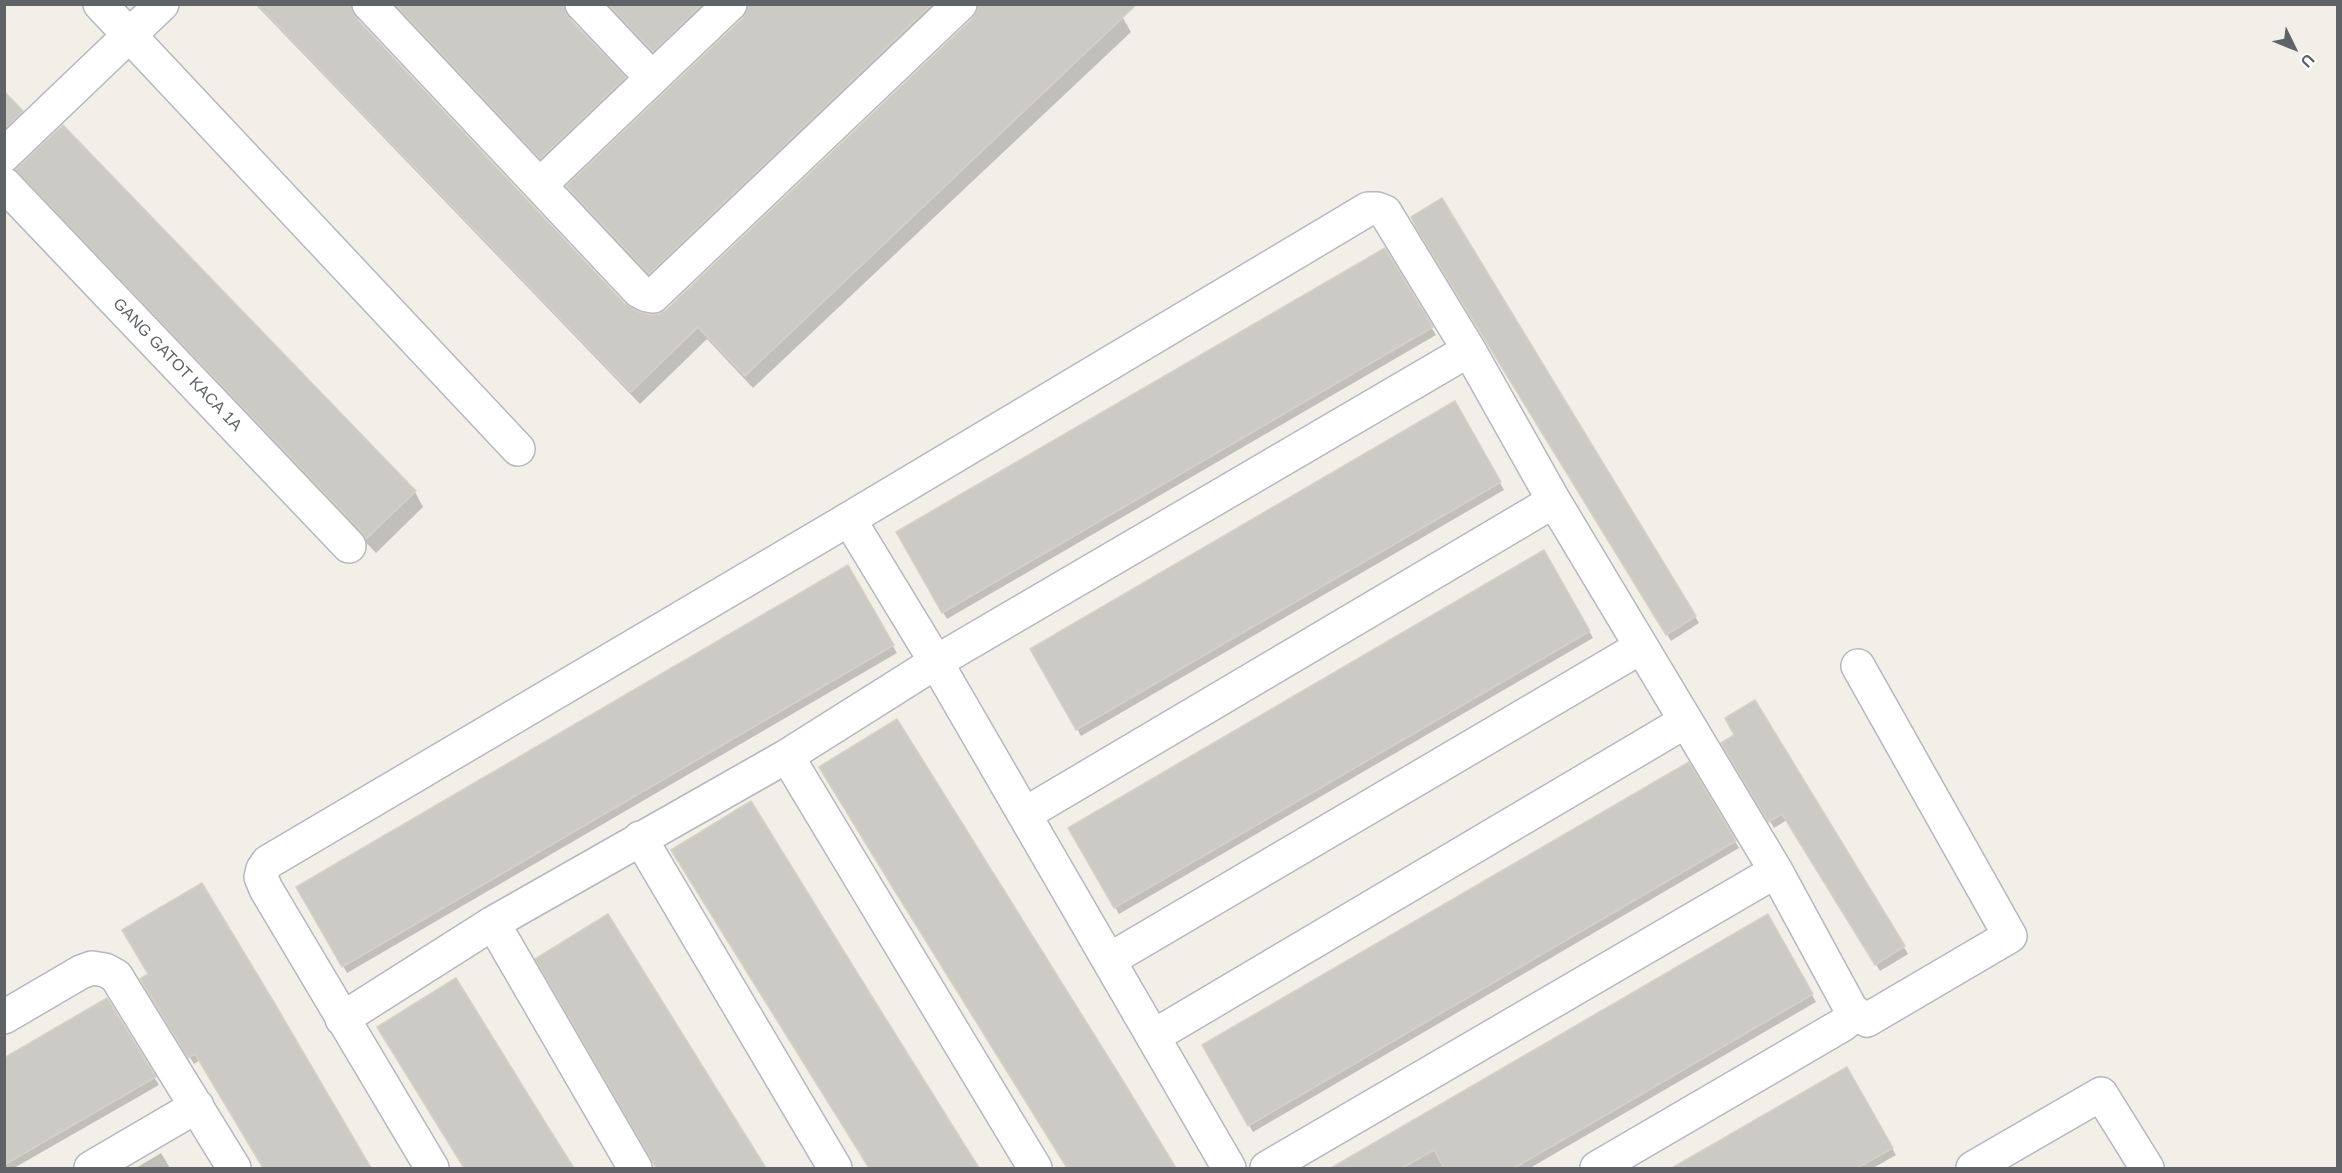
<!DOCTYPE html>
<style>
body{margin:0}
#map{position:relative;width:2342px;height:1173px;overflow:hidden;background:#f1efe8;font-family:Helvetica,sans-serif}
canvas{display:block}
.frame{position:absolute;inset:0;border:6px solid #5f6368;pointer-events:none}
.north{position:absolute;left:2264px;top:18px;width:60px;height:60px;-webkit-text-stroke:4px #fff;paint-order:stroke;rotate:133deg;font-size:16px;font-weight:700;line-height:24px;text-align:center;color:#5f6368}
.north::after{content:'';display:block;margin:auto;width:21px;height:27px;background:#5f6368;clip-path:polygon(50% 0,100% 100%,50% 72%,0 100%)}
</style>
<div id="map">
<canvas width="2342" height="1173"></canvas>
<div class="frame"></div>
<div class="north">U</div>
</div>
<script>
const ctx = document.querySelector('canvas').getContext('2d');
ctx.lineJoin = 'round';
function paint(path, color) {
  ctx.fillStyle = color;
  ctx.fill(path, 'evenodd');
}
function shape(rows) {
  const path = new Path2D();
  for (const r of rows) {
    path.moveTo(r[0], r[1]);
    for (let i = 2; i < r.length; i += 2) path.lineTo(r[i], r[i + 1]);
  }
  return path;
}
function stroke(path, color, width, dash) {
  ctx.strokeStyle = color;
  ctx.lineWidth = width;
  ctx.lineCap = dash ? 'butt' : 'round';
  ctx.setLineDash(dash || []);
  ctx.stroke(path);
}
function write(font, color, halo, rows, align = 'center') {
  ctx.font = font + ' Helvetica,sans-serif';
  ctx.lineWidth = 4.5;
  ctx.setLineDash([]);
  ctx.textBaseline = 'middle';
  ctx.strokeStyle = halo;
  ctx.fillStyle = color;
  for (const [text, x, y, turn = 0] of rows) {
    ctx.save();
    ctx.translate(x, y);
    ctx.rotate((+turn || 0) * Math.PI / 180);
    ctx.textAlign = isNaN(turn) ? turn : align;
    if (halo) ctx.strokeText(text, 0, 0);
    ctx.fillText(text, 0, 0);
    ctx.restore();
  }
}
const shadow = shape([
 [255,4,363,4,358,12,358,22,624,305,638,313,650,316,659,315,1110,4,1123,18,1131,32,753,388,707,339,640,404],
 [392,4,576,4,571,13,571,21,624,78,632,92,549,171],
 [605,4,724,4,661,64],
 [750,4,954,4,657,287,576,200,568,186,744,19],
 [4,94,21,112,30,127,4,151],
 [17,170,415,492,423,507,376,553,26,185],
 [1441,200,1699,623,1671,641,1413,217],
 [1384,250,1436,335,947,619,898,533],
 [1455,403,1504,490,1081,736,1032,650],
 [1544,552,1593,638,1119,914,1070,828],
 [848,567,897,653,347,973,298,887],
 [1755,702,1908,954,1880,971,1787,820,1774,828,1723,743,1736,735],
 [897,721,1175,1168,1069,1168,821,768],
 [1688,764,1739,848,1253,1132,1204,1045],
 [751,803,978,1168,871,1168,674,850],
 [202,885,370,1168,265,1168,200,1060,194,1064,146,986,150,975],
 [608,916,764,1168,659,1168,537,959],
 [1767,916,1816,1002,1530,1168,1333,1168],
 [455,980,572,1168,466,1168,383,1034],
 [107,1000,159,1085,14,1168,4,1168,4,1060],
 [1847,1069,1896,1155,1873,1168,1676,1168],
 [161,1153,170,1168,136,1168]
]);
const building = shape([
 [257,4,351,4,355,17,625,304,639,312,650,315,659,314,666,310,973,18,978,4,1137,4,745,376,698,327,631,392,257,4],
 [395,4,564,4,568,17,626,77,540,159,395,4],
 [608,4,702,4,653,52,608,4],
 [748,4,932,4,649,274,566,186,743,18,748,4],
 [4,91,23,111,4,129,4,91],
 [63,125,416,491,366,539,363,533,15,170,63,125],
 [1442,198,1696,616,1666,635,1417,229,1411,217,1442,198],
 [1385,248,1433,327,942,613,896,532,1385,248],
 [1455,401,1501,482,1076,730,1030,649,1455,401],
 [1544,550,1590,631,1114,908,1068,828,1544,550],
 [848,565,894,645,342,967,296,887,848,565],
 [1755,700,1905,946,1875,965,1782,814,1768,822,1721,743,1734,735,1725,718,1755,700],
 [897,719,1120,1076,1176,1168,1067,1168,893,888,819,767,897,719],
 [1689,762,1736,841,1248,1126,1202,1045,1689,762],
 [751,801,874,1000,979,1168,869,1168,671,850,751,801],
 [202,883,272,999,371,1168,263,1168,195,1054,188,1058,140,979,148,974,122,930,202,883],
 [608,914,716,1088,766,1168,656,1168,535,959,608,914],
 [1768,914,1813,994,1613,1111,1514,1168,1444,1168,1434,1150,1402,1168,1331,1168,1768,914],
 [456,978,548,1127,574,1168,464,1168,377,1027,456,978],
 [107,998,156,1077,4,1165,4,1058,107,998],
 [1847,1067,1893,1148,1857,1168,1672,1168,1847,1067]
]);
const minor = shape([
 [100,4,518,449],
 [369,4,639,291,647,295,653,296,960,4],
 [582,4,652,78],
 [4,155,162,4],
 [4,184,349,546],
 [540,185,730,4],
 [787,756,936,662,1469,350],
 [1025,814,1554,501],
 [640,838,835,1168],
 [493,923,635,1168],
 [1109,960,1641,647],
 [4,1017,81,972,92,968,105,970,116,976,234,1168],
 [342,1019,493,923,787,756,1035,1168],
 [1154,1036,1686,721],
 [91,1168,197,1106],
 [432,1168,266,889,261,877,263,869,268,862,849,519],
 [1229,1168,936,662,849,519,1368,209,1377,209,1385,212,1469,350,1554,501,1776,871,1852,1011,1867,1020,2010,936,1858,666],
 [1267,1168,1776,871],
 [1597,1168,1842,1025,1848,1020,1852,1011],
 [1973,1168,2101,1094,2147,1168]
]);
const streetNames = [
 ["GANG GATOT KACA 1A",177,365,46]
];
paint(shadow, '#0003');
paint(building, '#cccac5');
stroke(building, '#d6d1c6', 1.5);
stroke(minor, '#b5b8bc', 36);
stroke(minor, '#fff', 33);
write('16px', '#5f6368', '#fff', streetNames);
</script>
